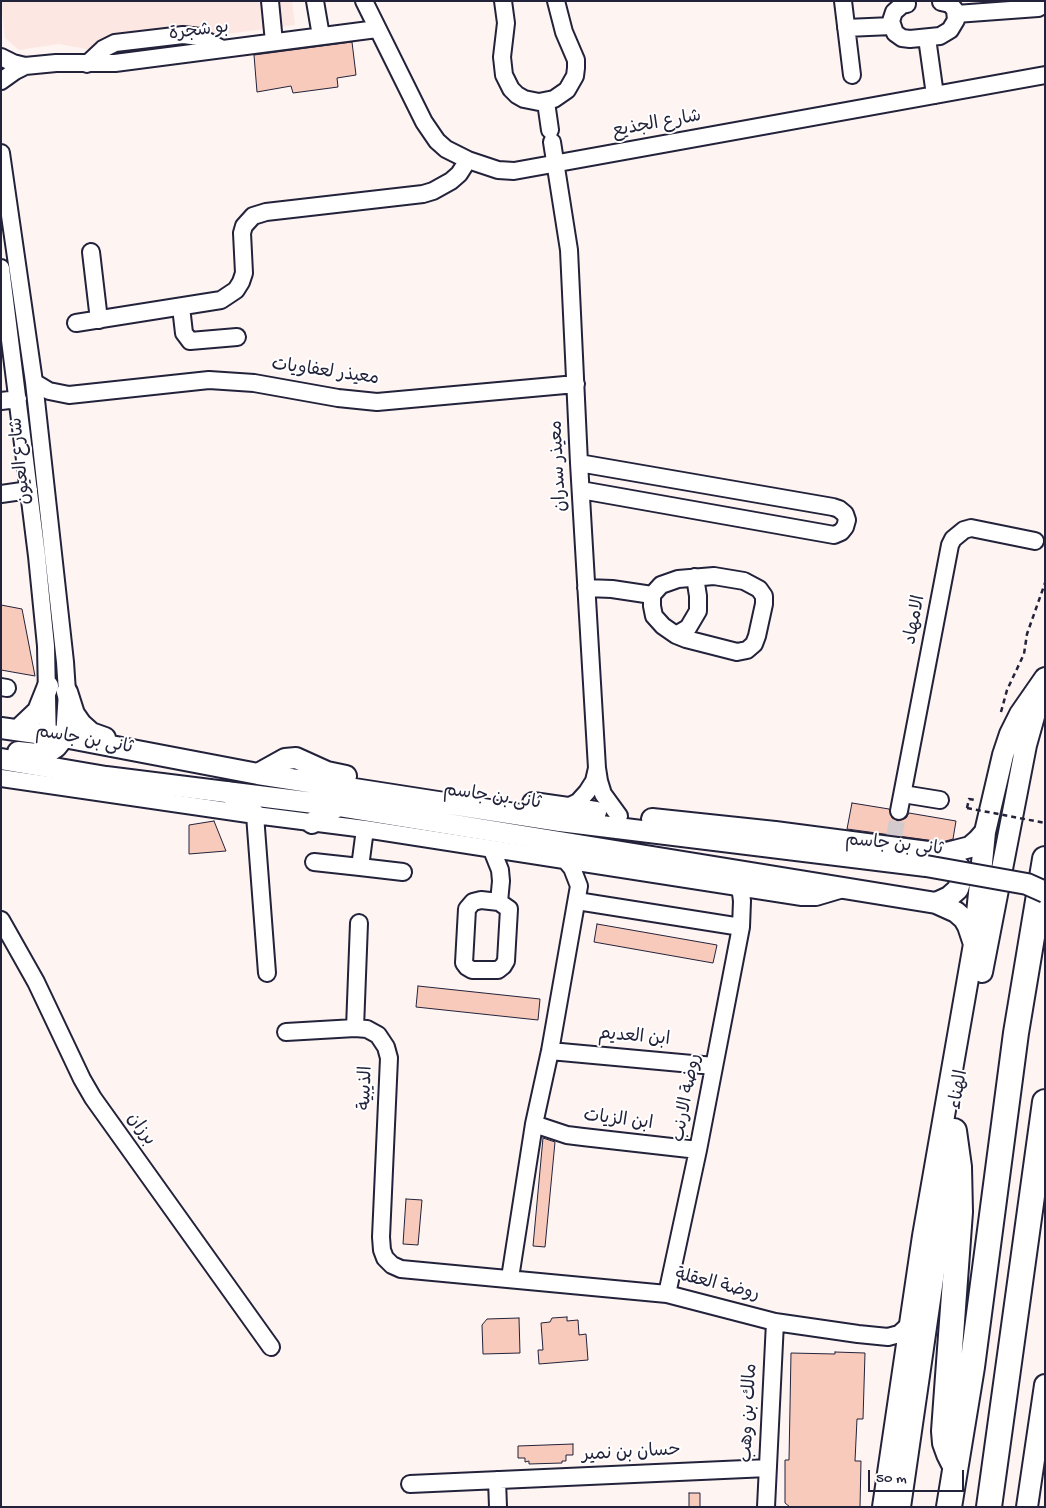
<!DOCTYPE html>
<meta charset="utf-8">
<style>
body{margin:0}
#map{position:relative;width:1046px;height:1508px;overflow:hidden;background:#fef4f2;font-family:"Gochi Hand",sans-serif}
canvas{display:block}
.frame{position:absolute;inset:0;border:2px solid #22223b;pointer-events:none}
.scale{position:absolute;left:868px;top:1470px;width:96px;height:22px;box-sizing:border-box;border:2px solid #22223b;border-top:0;padding-left:6px;font-size:15px;line-height:18px;white-space:nowrap;color:#22223b;-webkit-text-stroke:4px #fff;paint-order:stroke}
</style>
<div id="map">
<canvas width="1046" height="1508"></canvas>
<div class="frame"></div>
<div class="scale">50 m</div>
</div>
<script>
const ctx = document.querySelector('canvas').getContext('2d');
ctx.lineJoin = 'round';
function paint(path, color) {
  ctx.fillStyle = color;
  ctx.fill(path, 'evenodd');
}
function shape(rows) {
  const path = new Path2D();
  for (const r of rows) {
    path.moveTo(r[0], r[1]);
    for (let i = 2; i < r.length; i += 2) path.lineTo(r[i], r[i + 1]);
  }
  return path;
}
function stroke(path, color, width, dash) {
  ctx.strokeStyle = color;
  ctx.lineWidth = width;
  ctx.lineCap = dash ? 'butt' : 'round';
  ctx.setLineDash(dash || []);
  ctx.stroke(path);
}
function write(font, color, halo, rows, align = 'center') {
  ctx.font = font + ' "Gochi Hand","Playpen Sans Arabic",sans-serif';
  ctx.lineWidth = 4;
  ctx.setLineDash([]);
  ctx.textBaseline = 'middle';
  ctx.strokeStyle = halo;
  ctx.fillStyle = color;
  for (const [text, x, y, turn = 0] of rows) {
    ctx.save();
    ctx.translate(x, y);
    ctx.rotate((+turn || 0) * Math.PI / 180);
    ctx.textAlign = isNaN(turn) ? turn : align;
    if (halo) ctx.strokeText(text, 0, 0);
    ctx.fillText(text, 0, 0);
    ctx.restore();
  }
}
const built = shape([
 [1,1,292,1,295,25,97,51,59,44,19,50,5,38]
]);
const building = shape([
 [352,42,356,75,337,78,338,87,293,93,291,86,257,92,254,55,352,42],
 [1,605,22,609,35,676,1,670,1,605],
 [852,803,889,809,892,818,898,821,906,818,909,813,956,821,953,839,942,842,847,829,852,803],
 [214,821,226,851,189,854,189,825,214,821],
 [597,924,717,945,713,963,594,942,597,924],
 [418,986,540,999,538,1020,416,1007,418,986],
 [543,1138,555,1142,545,1247,533,1246,543,1138],
 [406,1199,422,1200,418,1245,403,1244,406,1199],
 [567,1317,567,1321,578,1320,579,1335,586,1334,588,1360,539,1364,538,1350,543,1350,541,1323,550,1322,552,1318,567,1317],
 [519,1318,520,1353,483,1354,482,1325,487,1319,519,1318],
 [835,1352,865,1353,863,1419,857,1419,855,1461,861,1461,860,1507,790,1507,785,1503,785,1460,789,1460,791,1353,835,1354,835,1352],
 [573,1444,573,1455,566,1455,566,1461,562,1461,562,1463,529,1464,529,1461,525,1462,525,1458,518,1458,518,1446,573,1444],
 [689,1493,700,1493,700,1507,689,1507,689,1493]
]);
const minorTunnel = shape([
 [894,837,899,811]
]);
const path = shape([
 [1001,712,1007,690,1024,654,1027,634,1045,583],
 [967,808,969,799,975,800]
]);
const minor = shape([
 [270,1,274,42],
 [315,1,321,36],
 [364,1,424,122,437,141,446,149,468,160,498,170,514,171,1045,75],
 [503,1,506,23,502,57,504,75,511,89,517,95,524,99,539,102,554,99,567,90,575,76,576,68,576,60,564,32,556,1],
 [843,1,852,75],
 [907,4,902,5,894,12,891,21,895,33,902,38,910,39,940,36,950,30,956,20,955,10,950,4,941,2],
 [956,14,1038,8,1045,4],
 [846,28,892,26],
 [927,38,935,95],
 [1,57,13,63,25,66,56,63,115,63,377,29],
 [87,64,103,49,115,43,183,35,200,37,222,49],
 [1,81,15,71,25,66],
 [546,102,550,130],
 [552,142,569,250,579,463,597,768,599,781,603,794,619,816],
 [1,153,34,382,65,662,67,692,64,737],
 [91,252,99,320],
 [1,268,37,556,46,646,48,746],
 [181,307,184,333,190,341,237,337],
 [76,323,221,300,236,290,241,282,244,273,242,233,244,226,253,216,266,212,423,194,433,191,451,181,459,174,468,160],
 [34,382,49,391,69,395,209,380,254,383,338,398,377,402,576,384],
 [1,401,18,399],
 [579,463,833,507,839,509,845,514,847,520,845,527,841,532,834,535,581,490],
 [1,494,29,490],
 [714,576,744,581,759,589,764,596,764,604,757,636,754,644,747,650,737,652,686,639,676,635,663,626,654,616,652,606,652,595,661,585,678,579,714,576],
 [586,588,612,589,652,595],
 [676,635,688,628,698,611,698,596,695,577],
 [1,687,7,688],
 [1,778,255,815,365,829,802,897,816,897,843,889],
 [903,794,940,800],
 [566,808,578,802,587,792,594,781,597,768],
 [899,811,950,545,953,539,964,530,971,528,1035,541],
 [255,815,267,973],
 [365,829,360,867,403,872],
 [492,850,500,870,501,881,499,902],
 [314,862,360,867],
 [481,900,499,902,509,909,506,961,503,966,498,970,472,970,467,967,464,963,467,909,473,902,481,900],
 [577,901,741,927],
 [1,920,36,982,82,1079,93,1098,271,1347],
 [355,1028,359,923],
 [286,1032,355,1028,367,1029,378,1035,386,1047,389,1058,381,1237,382,1250,385,1258,392,1265,401,1269,667,1294,775,1322,858,1334,888,1337,899,1334,909,1325],
 [550,1051,714,1066],
 [534,1124,567,1135,583,1137,698,1150],
 [510,1278,534,1124,550,1051,579,886,572,868,566,861],
 [667,1294,698,1150,741,927,742,901,741,893,737,886],
 [497,1480,498,1507],
 [410,1484,768,1468],
 [766,1507,775,1322]
]);
const major = shape([
 [67,692,74,714,81,724,91,733,105,738],
 [1,728,64,737,258,774,560,821,926,866],
 [18,730,38,711,48,686],
 [18,752,37,754,50,751,56,747,64,737],
 [1,759,106,777,338,806,936,903,956,912,964,919,968,926,974,944],
 [258,774,285,759,296,758,327,772,346,776],
 [228,792,255,815],
 [533,803,596,812],
 [652,819,775,832,943,854,970,847,978,840,985,832],
 [312,823,338,806],
 [936,903,949,897,958,889,961,879,960,868,952,858],
 [982,972,1026,745,1040,695],
 [883,1507,923,1236,974,944,985,832,1003,755,1010,734,1020,714,1045,678],
 [900,1507,949,1168],
 [1027,1507,1045,1385]
]);
const highway = shape([
 [953,1462,949,1454,945,1443,944,1431,960,1212,959,1167,954,1131],
 [949,1507,972,1367,1016,1033,1045,859],
 [989,1507,1045,1102]
]);
const pathBridge = shape([
 [967,808,1045,823]
]);
const majorBridge = shape([
 [926,866,1027,884,1045,892]
]);
const streetNames = [
 ["بو شجرة",199,32,-7],
 ["شارع الجذيع",657,125,-10],
 ["معيذر لعفاويات",325,373,8],
 ["شارع العيون",22,461,-96],
 ["معيذر سدران",560,466,-93],
 ["الامهاد",916,620,-79],
 ["ثانى بن جاسم",84,741,10],
 ["ثانى بن جاسم",492,798,8],
 ["ثانى بن جاسم",894,846,6],
 ["ابن العديم",634,1038,5],
 ["الذيبية",367,1088,-88],
 ["الهناء",960,1090,-80],
 ["روضة الارنب",688,1098,-79],
 ["ابن الزيات",618,1121,7],
 ["برزان",140,1130,54],
 ["روضة العقلة",717,1286,14],
 ["مالك بن وهب",750,1413,-87],
 ["حسان بن نمير",631,1454,-3]
];
paint(built, '#fce7e2');
paint(building, '#f8cabc');
stroke(building, '#22223b', 1);
stroke(minorTunnel, '#d2cacd', 16, [16, 8]);
stroke(minor, '#22223b', 20);
stroke(major, '#22223b', 24);
stroke(highway, '#22223b', 28);
stroke(path, '#22223b', 2.5, [5, 4]);
stroke(minor, '#fff', 16);
stroke(major, '#fff', 20);
stroke(highway, '#fff', 24);
stroke(majorBridge, '#22223b', 24, []);
stroke(pathBridge, '#22223b', 2.5, [5, 4]);
stroke(majorBridge, '#fff', 20);
write('18px', '#22223b', '#fff', streetNames);
</script>
